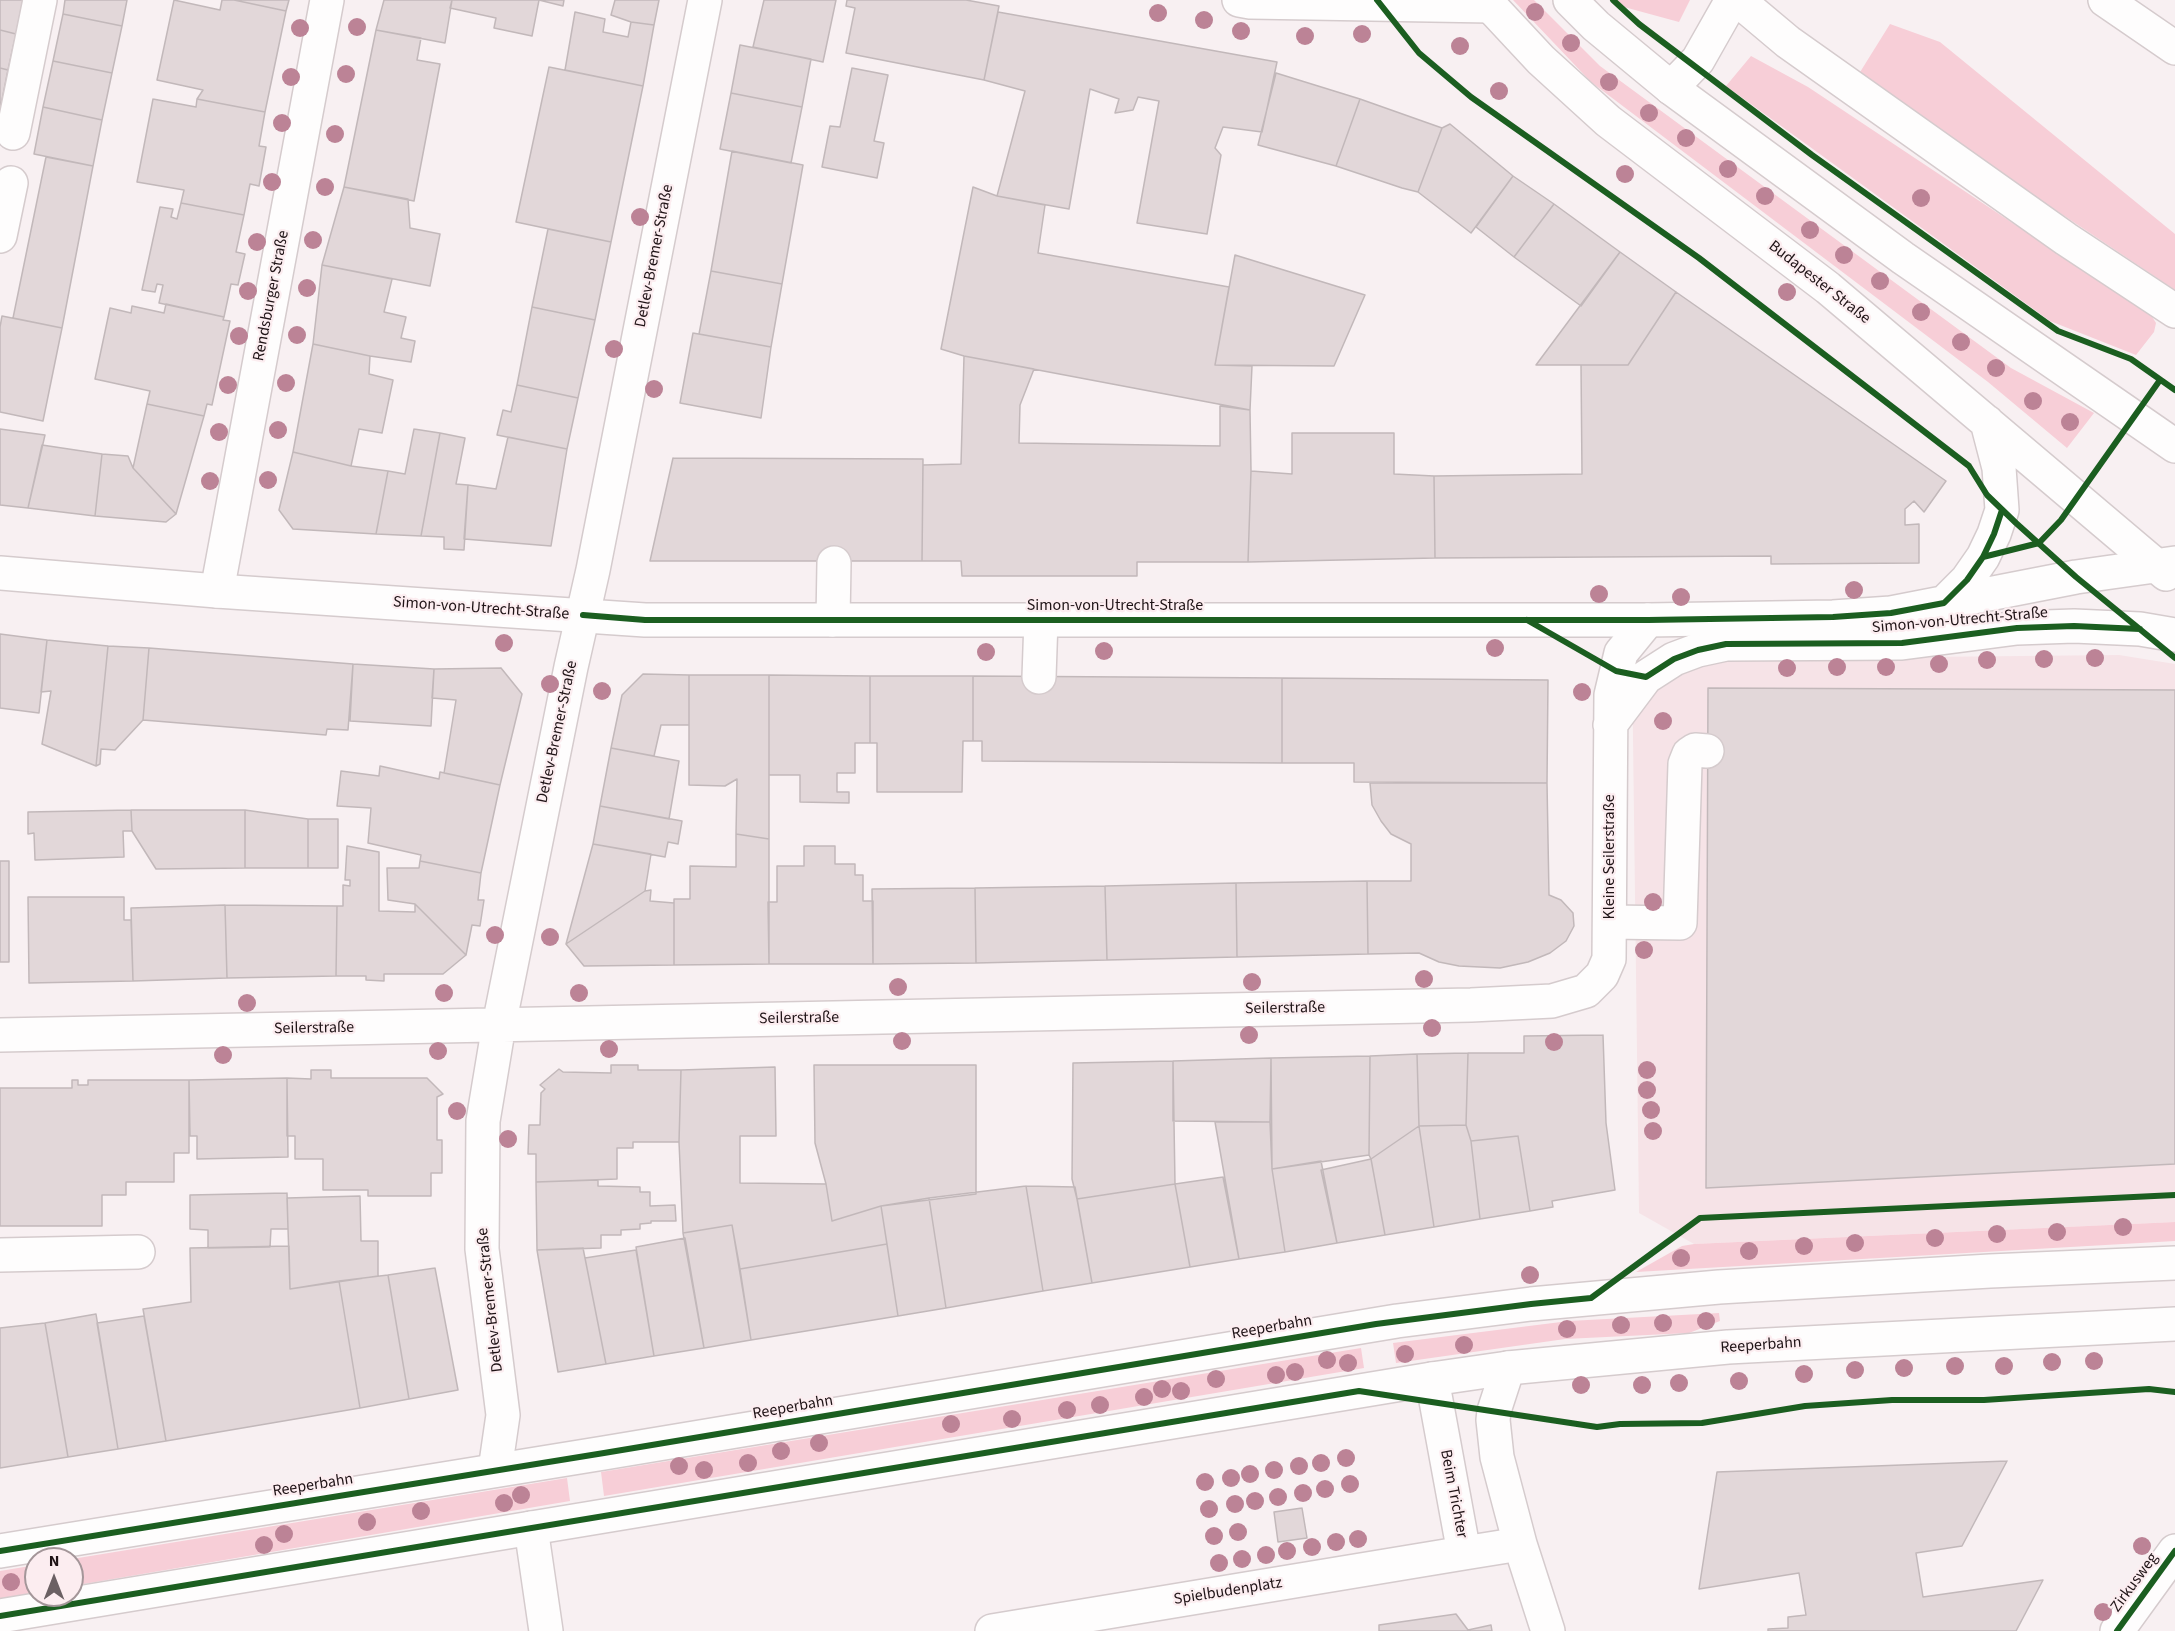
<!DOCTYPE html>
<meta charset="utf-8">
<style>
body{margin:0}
#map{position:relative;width:2175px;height:1631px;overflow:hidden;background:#f8f0f2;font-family:"Source Sans 3",sans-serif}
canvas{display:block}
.north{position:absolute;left:24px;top:1547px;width:60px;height:60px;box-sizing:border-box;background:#fcedf0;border:2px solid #a49699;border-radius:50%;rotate:0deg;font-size:16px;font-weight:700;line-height:24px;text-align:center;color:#1f1316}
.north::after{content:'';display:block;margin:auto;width:21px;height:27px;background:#6b6063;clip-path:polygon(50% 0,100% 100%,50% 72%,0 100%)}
</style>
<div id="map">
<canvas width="2175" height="1631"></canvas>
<div class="north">N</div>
</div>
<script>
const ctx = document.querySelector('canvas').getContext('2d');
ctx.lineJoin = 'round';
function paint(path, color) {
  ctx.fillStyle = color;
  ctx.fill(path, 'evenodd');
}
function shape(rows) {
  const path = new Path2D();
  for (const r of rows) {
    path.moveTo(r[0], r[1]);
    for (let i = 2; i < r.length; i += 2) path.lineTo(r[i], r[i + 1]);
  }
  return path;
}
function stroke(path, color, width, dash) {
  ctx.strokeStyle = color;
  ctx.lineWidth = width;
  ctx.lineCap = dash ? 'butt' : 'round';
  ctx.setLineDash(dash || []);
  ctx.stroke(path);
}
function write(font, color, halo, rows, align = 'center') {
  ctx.font = font + ' "Source Sans 3",sans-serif';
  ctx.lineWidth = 4.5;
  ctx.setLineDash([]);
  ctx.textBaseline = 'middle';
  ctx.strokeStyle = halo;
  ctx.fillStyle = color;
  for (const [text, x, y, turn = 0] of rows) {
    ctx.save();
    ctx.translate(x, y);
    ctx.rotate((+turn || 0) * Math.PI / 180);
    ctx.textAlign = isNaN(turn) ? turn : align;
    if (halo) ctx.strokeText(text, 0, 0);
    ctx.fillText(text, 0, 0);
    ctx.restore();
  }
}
const built = shape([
 [2119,655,2175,664,2175,1222,1694,1244,1639,1213,1632,660]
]);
const green = shape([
 [1513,0,1534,0,1600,66,2011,368,2094,413,2067,448,1988,382,1591,82],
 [1617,0,1690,0,1679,22,1624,7],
 [1890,24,1940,42,2175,234,2175,290,1857,77],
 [1751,56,1808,87,2151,315,2156,323,2154,332,2136,355,2050,321,1726,86],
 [2175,1222,2175,1241,1636,1272,1682,1246,1694,1244],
 [1719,1313,1720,1321,1689,1333,1565,1339,1396,1363,1393,1343,1569,1321],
 [1361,1348,1364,1368,604,1496,601,1472],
 [567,1478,570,1501,72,1586,72,1559],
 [36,1565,36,1593,0,1599,0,1571]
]);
const building = shape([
 [0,0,23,0,16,34,0,30,0,0],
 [65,0,127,0,122,26,63,14,65,0],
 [174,0,220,10,222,0,234,0,286,11,265,112,197,99,203,90,157,80,174,0],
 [234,0,289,0,286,11,234,0],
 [384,0,452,0,445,43,376,30,384,0],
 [452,0,539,0,532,36,494,28,496,18,450,8,452,0],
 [539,0,564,0,563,6,539,0],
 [615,0,659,0,654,25,631,22,611,15,615,0],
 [764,0,836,0,823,62,753,47,764,0],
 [847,0,966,0,999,6,984,80,846,53,855,8,846,6,847,0],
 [575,12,605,19,603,32,628,37,631,22,654,25,643,86,565,70,575,12],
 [998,12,1277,62,1262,132,1223,127,1215,148,1221,155,1207,234,1137,223,1159,101,1138,97,1133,110,1115,113,1119,99,1090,89,1069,209,997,196,1025,91,984,80,998,12],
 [63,14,122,26,112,73,53,61,63,14],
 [0,30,16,34,8,70,0,68,0,30],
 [376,30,421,38,417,60,440,64,414,201,344,187,376,30],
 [740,45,811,59,802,107,731,93,740,45],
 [53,61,112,73,102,120,43,107,53,61],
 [549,67,643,86,611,242,516,222,549,67],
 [0,68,8,70,1,105,0,105,0,68],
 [852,68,888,75,874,141,884,143,877,178,822,167,830,126,840,127,852,68],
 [1276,73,1360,99,1336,166,1258,145,1276,73],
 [731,93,802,107,791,163,720,149,731,93],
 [153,99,196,107,197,99,265,112,259,146,266,147,259,186,250,184,244,215,181,203,184,190,137,182,153,99],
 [1360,99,1442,128,1418,192,1402,188,1336,166,1360,99],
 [43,107,102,120,93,166,34,154,43,107],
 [1450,124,1513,176,1471,233,1418,192,1442,128,1450,124],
 [732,151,803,165,782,284,711,271,732,151],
 [46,157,93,166,62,328,13,318,46,157],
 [1513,176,1554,204,1514,257,1476,227,1513,176],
 [344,187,408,199,410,228,440,234,430,286,322,265,344,187],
 [973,187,997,196,1045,205,1038,253,1229,287,1215,365,1252,366,1250,410,964,356,941,349,973,187],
 [181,203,244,215,236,252,245,254,238,285,231,284,224,317,159,303,163,285,157,284,155,292,142,290,160,207,173,209,171,217,177,219,181,203],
 [1554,204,1620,252,1581,306,1514,257,1554,204],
 [548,229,611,242,595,320,532,307,548,229],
 [1620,252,1676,292,1628,365,1536,365,1620,252],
 [1235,255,1365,295,1334,366,1215,365,1235,255],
 [322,265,392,279,384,312,406,317,401,338,415,341,411,362,370,356,313,344,322,265],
 [711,271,782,284,771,347,699,334,711,271],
 [1676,292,1946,481,1924,512,1914,501,1905,509,1905,525,1919,524,1919,563,1771,564,1771,556,1435,558,1434,476,1582,474,1581,365,1628,365,1676,292],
 [166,304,224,317,223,320,230,321,212,405,207,404,204,416,147,404,150,391,95,379,110,308,131,313,132,306,164,313,166,304],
 [532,307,595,320,578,398,517,385,532,307],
 [2,316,62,328,43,421,0,412,0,327,2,316],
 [693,333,771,347,761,418,680,403,693,333],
 [313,344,370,356,369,374,393,380,382,433,359,429,351,466,293,452,313,344],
 [964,356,1034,369,1020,405,1019,443,1220,446,1220,406,1250,410,1251,471,1248,562,1137,562,1137,576,962,576,961,561,922,561,923,465,961,464,964,356],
 [517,385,578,398,567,449,497,435,503,410,511,412,517,385],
 [147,404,204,416,176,514,133,468,147,404],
 [0,429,45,435,28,508,0,505,0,429],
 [414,429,440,433,421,536,376,534,388,471,405,474,414,429],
 [440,433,465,438,456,484,468,485,464,550,444,549,444,537,421,536,440,433],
 [1292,433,1394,433,1394,474,1434,476,1435,558,1248,562,1251,471,1292,474,1292,433],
 [508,437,567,449,551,546,464,539,468,485,496,489,508,437],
 [42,445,102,454,95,516,28,508,42,445],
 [293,452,351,466,388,471,376,534,293,529,279,510,293,452],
 [102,454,128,456,133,468,176,514,166,522,95,516,102,454],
 [673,458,923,459,922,561,650,561,673,458],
 [0,634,47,640,39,713,0,708,0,634],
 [47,640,108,646,96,766,42,744,51,691,41,692,47,640],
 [108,646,149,648,143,720,115,750,101,749,100,764,96,766,108,646],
 [149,648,353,664,348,730,327,729,326,735,143,720,149,648],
 [353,664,434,669,431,726,350,721,353,664],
 [501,668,522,694,500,785,444,773,456,700,432,698,434,669,501,668],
 [643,674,689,675,689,725,661,725,654,756,611,748,622,695,643,674],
 [689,675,769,675,769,839,736,834,737,779,725,786,689,785,689,675],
 [769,675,870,676,870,743,855,743,855,773,837,773,837,792,849,792,849,803,800,802,800,775,769,775,769,675],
 [870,676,973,676,973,741,963,741,962,792,877,792,877,743,870,743,870,676],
 [973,676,1282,678,1282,763,982,761,982,741,973,741,973,676],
 [1282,678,1548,680,1547,783,1354,782,1354,763,1282,763,1282,678],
 [1708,688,2175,690,2175,1164,1706,1188,1708,688],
 [611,748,679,761,669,819,600,806,611,748],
 [380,766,439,779,440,772,500,785,481,873,420,861,421,855,368,843,371,808,337,806,341,771,379,776,380,766],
 [1370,783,1547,783,1549,895,1561,900,1573,913,1574,926,1566,941,1550,953,1528,962,1500,968,1459,966,1439,962,1419,953,1368,954,1367,881,1411,881,1411,844,1391,834,1381,821,1372,805,1370,783],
 [600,806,682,821,678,844,668,842,665,857,593,844,600,806],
 [131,810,245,810,245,868,156,869,132,831,131,810],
 [131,810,132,831,123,831,124,857,35,860,34,833,28,834,28,812,131,810],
 [245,810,308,819,308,868,245,868,245,810],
 [308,819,338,819,338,868,308,868,308,819],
 [736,834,769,839,769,964,674,965,674,899,690,899,690,866,736,867,736,834],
 [593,844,651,854,645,891,566,944,593,844],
 [347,846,379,852,379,911,415,912,415,904,466,955,443,974,384,974,384,981,366,980,366,976,336,976,337,906,343,906,343,885,350,886,350,880,345,880,347,846],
 [804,846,835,846,835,864,855,864,855,875,863,875,863,901,873,901,873,964,769,964,768,902,777,902,777,866,804,866,804,846],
 [0,861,9,861,9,962,0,962,0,861],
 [420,861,481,873,478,900,484,900,480,926,472,925,466,955,415,904,388,900,387,868,419,868,420,861],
 [1367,881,1368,954,1237,957,1236,883,1367,881],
 [1236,883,1237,957,1107,960,1105,886,1236,883],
 [1105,886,1107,960,976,963,975,888,1105,886],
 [975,888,976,963,873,964,872,889,975,888],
 [651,890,650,901,674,903,674,965,584,966,566,944,645,891,651,890],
 [28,897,124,897,124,920,131,920,133,981,29,983,28,897],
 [225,905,337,906,336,976,227,978,225,905],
 [225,905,227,978,133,981,131,908,225,905],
 [1603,1035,1606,1123,1615,1190,1552,1201,1553,1207,1530,1211,1518,1136,1471,1141,1466,1125,1468,1053,1524,1053,1524,1036,1603,1035],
 [1468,1053,1466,1125,1419,1126,1417,1054,1468,1053],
 [1417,1054,1419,1126,1371,1159,1369,1155,1370,1056,1417,1054],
 [1370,1056,1369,1155,1272,1169,1271,1058,1370,1056],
 [1271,1058,1270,1122,1173,1121,1173,1061,1271,1058],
 [1173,1061,1175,1184,1077,1199,1072,1179,1073,1063,1173,1061],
 [611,1065,638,1065,638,1070,681,1070,679,1142,633,1142,633,1148,617,1148,617,1179,536,1182,536,1154,528,1154,529,1125,540,1125,541,1093,545,1089,540,1085,559,1069,563,1072,611,1073,611,1065],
 [814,1065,976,1065,976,1194,881,1206,832,1221,826,1184,815,1143,814,1065],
 [775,1067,776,1136,740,1136,740,1183,826,1184,832,1221,881,1206,887,1244,740,1269,732,1225,683,1233,679,1142,681,1070,775,1067],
 [311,1070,331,1070,331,1078,427,1078,443,1094,437,1097,437,1140,442,1140,442,1173,431,1173,431,1196,368,1196,368,1190,323,1190,323,1159,295,1159,295,1136,287,1136,287,1078,311,1079,311,1070],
 [287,1078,288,1157,197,1159,197,1136,190,1136,189,1080,287,1078],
 [72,1080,78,1080,78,1085,88,1085,88,1080,189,1080,189,1153,174,1153,174,1182,126,1182,126,1195,102,1195,102,1226,0,1226,0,1088,72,1088,72,1080],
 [1215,1122,1270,1122,1272,1169,1285,1252,1239,1259,1215,1122],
 [1466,1125,1471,1141,1480,1219,1434,1227,1419,1126,1466,1125],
 [1419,1126,1434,1227,1385,1235,1371,1159,1419,1126],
 [1518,1136,1530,1211,1480,1219,1471,1141,1518,1136],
 [1371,1159,1385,1235,1337,1243,1321,1170,1371,1159],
 [1321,1161,1337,1243,1285,1252,1272,1169,1321,1161],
 [1223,1177,1239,1259,1190,1267,1175,1184,1223,1177],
 [598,1180,598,1186,640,1187,640,1192,650,1192,650,1206,675,1205,676,1221,651,1221,651,1223,640,1224,640,1229,621,1230,621,1235,601,1235,601,1248,537,1250,536,1182,598,1180],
 [1175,1184,1190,1267,1092,1283,1077,1199,1175,1184],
 [1026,1186,1075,1187,1092,1283,1043,1291,1026,1186],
 [1026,1186,1043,1291,946,1308,929,1198,1026,1186],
 [287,1193,288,1229,271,1229,270,1247,208,1248,208,1230,190,1229,190,1195,287,1193],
 [360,1196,361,1241,378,1241,378,1276,290,1289,287,1198,360,1196],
 [929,1198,946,1308,898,1316,881,1206,929,1198],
 [732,1225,751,1340,704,1348,683,1233,732,1225],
 [685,1238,704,1348,654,1356,636,1247,685,1238],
 [887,1244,898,1316,751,1340,740,1269,887,1244],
 [289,1246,290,1289,339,1281,360,1408,166,1441,143,1309,191,1302,190,1248,289,1246],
 [583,1248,606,1364,558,1372,537,1250,583,1248],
 [636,1250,654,1356,606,1364,585,1258,636,1250],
 [435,1268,458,1390,409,1399,388,1275,435,1268],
 [388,1275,409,1399,360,1408,339,1281,388,1275],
 [96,1314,118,1449,68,1457,45,1323,96,1314],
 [144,1316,166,1441,118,1449,97,1323,144,1316],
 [45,1323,68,1457,0,1468,0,1328,45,1323],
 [2007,1461,1962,1546,1916,1553,1923,1597,2043,1580,2016,1631,1768,1631,1768,1629,1788,1628,1788,1617,1806,1615,1799,1573,1699,1589,1717,1472,2007,1461],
 [1302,1508,1307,1538,1278,1542,1274,1512,1302,1508],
 [1456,1614,1468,1630,1491,1625,1492,1631,1379,1631,1379,1625,1456,1614]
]);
const minor = shape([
 [1239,0,1250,2,1491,6],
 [1738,0,1788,42,2066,239,2175,311],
 [2105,0,2175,48],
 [1671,88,1698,60,1732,0],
 [13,133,40,0],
 [0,236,11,183],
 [217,591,327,0],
 [833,620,834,563],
 [1039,677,1041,620],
 [1610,725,1646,677,1674,659,1698,650,1726,644,1902,643,2017,628,2074,626,2140,629,2175,635],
 [1610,922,1680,923,1685,764,1689,754,1695,750,1707,751],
 [0,1035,1471,1005,1552,1001,1586,991,1602,975,1609,959,1611,695,1621,653,1648,620],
 [0,1255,138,1252],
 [1432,1379,1464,1553,1520,1544,1497,1457,1493,1420,1494,1411,1508,1368],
 [495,1470,503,1415,482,1249,483,1121,499,1025,571,667,593,570,705,0],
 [531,1528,546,1631],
 [1520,1544,1548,1631],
 [992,1631,1464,1553],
 [2117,1631,2175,1551]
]);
const major = shape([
 [1485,0,1541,60,1608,121,1828,288,2166,574],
 [1570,0,1596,26,1671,88,1903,258,2175,446],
 [0,573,217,591,645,620,1648,620,1833,617,1891,613,2076,577,2175,563],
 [1944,603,1967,580,1983,557,1994,534,2002,510,1999,468,1987,422],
 [0,1551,604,1453,1397,1321,1531,1304,1719,1287,1990,1271,2175,1263],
 [0,1616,1432,1379,1508,1368,1728,1347,2175,1324]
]);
const cycleway = shape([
 [1377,0,1419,53,1471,97,1699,258,1969,466,1987,495,2016,523,2076,577,2175,658],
 [1613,0,1639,24,1812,155,2058,331,2131,359,2175,390],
 [1983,557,2039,543,2061,520,2160,380],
 [583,615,645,620,1648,620,1833,617,1891,613,1944,603,1967,580,1983,557,1994,534,2002,510],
 [1527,620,1616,671,1646,677,1674,659,1698,650,1726,644,1902,643,2017,628,2074,626,2140,629],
 [0,1551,604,1453,1376,1324,1531,1304,1591,1298,1700,1218,2175,1195],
 [0,1616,1359,1391,1597,1427,1620,1424,1702,1423,1805,1406,1892,1400,1984,1400,2149,1389,2175,1392],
 [2117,1631,2175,1551]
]);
const trees = [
 [1535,12],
 [1158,13],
 [1204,20],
 [357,27],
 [300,28],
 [1241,31],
 [1362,34],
 [1305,36],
 [1571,43],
 [1460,46],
 [346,74],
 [291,77],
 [1609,82],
 [1499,91],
 [1649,113],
 [282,123],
 [335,134],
 [1686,138],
 [1728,169],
 [1625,174],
 [272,182],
 [325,187],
 [1765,196],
 [1921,198],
 [640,217],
 [1810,230],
 [313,240],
 [257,242],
 [1844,255],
 [1880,281],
 [307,288],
 [248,291],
 [1787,292],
 [1921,312],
 [297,335],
 [239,336],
 [1961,342],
 [614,349],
 [1996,368],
 [286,383],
 [228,385],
 [654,389],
 [2033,401],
 [2070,422],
 [278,430],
 [219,432],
 [268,480],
 [210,481],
 [1854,590],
 [1599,594],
 [1681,597],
 [504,643],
 [1495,648],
 [1104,651],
 [986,652],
 [2095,658],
 [2044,659],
 [1987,660],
 [1939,664],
 [1837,667],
 [1886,667],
 [1787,668],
 [550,684],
 [602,691],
 [1582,692],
 [1663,721],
 [1653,902],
 [495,935],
 [550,937],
 [1644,950],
 [1424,979],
 [1252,982],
 [898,987],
 [444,993],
 [579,993],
 [247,1003],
 [1432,1028],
 [1249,1035],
 [902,1041],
 [1554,1042],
 [609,1049],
 [438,1051],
 [223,1055],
 [1647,1070],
 [1647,1090],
 [1651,1110],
 [457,1111],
 [1653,1131],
 [508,1139],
 [2123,1227],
 [2057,1232],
 [1997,1234],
 [1935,1238],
 [1855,1243],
 [1804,1246],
 [1749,1251],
 [1681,1258],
 [1530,1275],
 [1706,1321],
 [1663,1323],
 [1621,1325],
 [1567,1329],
 [1464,1345],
 [1405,1354],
 [1327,1360],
 [2094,1361],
 [2052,1362],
 [1348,1363],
 [1955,1366],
 [2004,1366],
 [1904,1368],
 [1855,1370],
 [1295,1372],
 [1804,1374],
 [1276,1375],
 [1216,1379],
 [1739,1381],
 [1679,1383],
 [1581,1385],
 [1642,1385],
 [1162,1389],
 [1181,1391],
 [1144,1397],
 [1100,1405],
 [1067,1410],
 [1012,1419],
 [951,1424],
 [819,1443],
 [781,1451],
 [1346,1458],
 [748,1463],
 [1321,1463],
 [679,1466],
 [1299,1466],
 [704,1470],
 [1274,1470],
 [1250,1474],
 [1231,1478],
 [1205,1482],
 [1350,1484],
 [1325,1489],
 [1303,1493],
 [521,1495],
 [1278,1497],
 [1255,1501],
 [504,1503],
 [1235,1504],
 [1209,1509],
 [421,1511],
 [367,1522],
 [1238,1532],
 [284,1534],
 [1214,1536],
 [1358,1539],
 [1336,1542],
 [264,1545],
 [2142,1546],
 [1312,1547],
 [1287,1551],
 [1266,1555],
 [1242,1559],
 [1219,1563],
 [11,1582],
 [2103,1612]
];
const streetNames = [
 ["Detlev-Bremer-Straße",655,256,-79],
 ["Budapester Straße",1819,283,38],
 ["Rendsburger Straße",272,296,-79],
 ["Simon-von-Utrecht-Straße",1115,606],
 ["Simon-von-Utrecht-Straße",481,609,4],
 ["Simon-von-Utrecht-Straße",1960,621,-5],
 ["Detlev-Bremer-Straße",558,732,-78],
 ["Kleine Seilerstraße",1610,857,-90],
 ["Seilerstraße",1285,1009,-1],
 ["Seilerstraße",799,1019,-1],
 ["Seilerstraße",314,1029,-1],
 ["Detlev-Bremer-Straße",491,1300,-96],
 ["Reeperbahn",1272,1328,-10],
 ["Reeperbahn",1761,1346,-4],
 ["Reeperbahn",793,1408,-10],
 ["Reeperbahn",313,1486,-9],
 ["Beim Trichter",1453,1494,79],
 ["Zirkusweg",2135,1583,-54],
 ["Spielbudenplatz",1228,1592,-9]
];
paint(built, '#f6e3e7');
paint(green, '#f7ced7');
paint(building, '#e2d7d9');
stroke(building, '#c2b8ba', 1.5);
stroke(minor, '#d5cbcd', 36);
stroke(major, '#d5cbcd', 36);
stroke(minor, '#fefdfd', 33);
stroke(major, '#fefdfd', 33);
stroke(cycleway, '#1b5e20', 6);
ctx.fillStyle = '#bc8396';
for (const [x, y] of trees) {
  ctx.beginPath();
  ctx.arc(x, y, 9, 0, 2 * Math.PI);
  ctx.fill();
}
write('16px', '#1f1316', '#fcedf0', streetNames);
</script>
